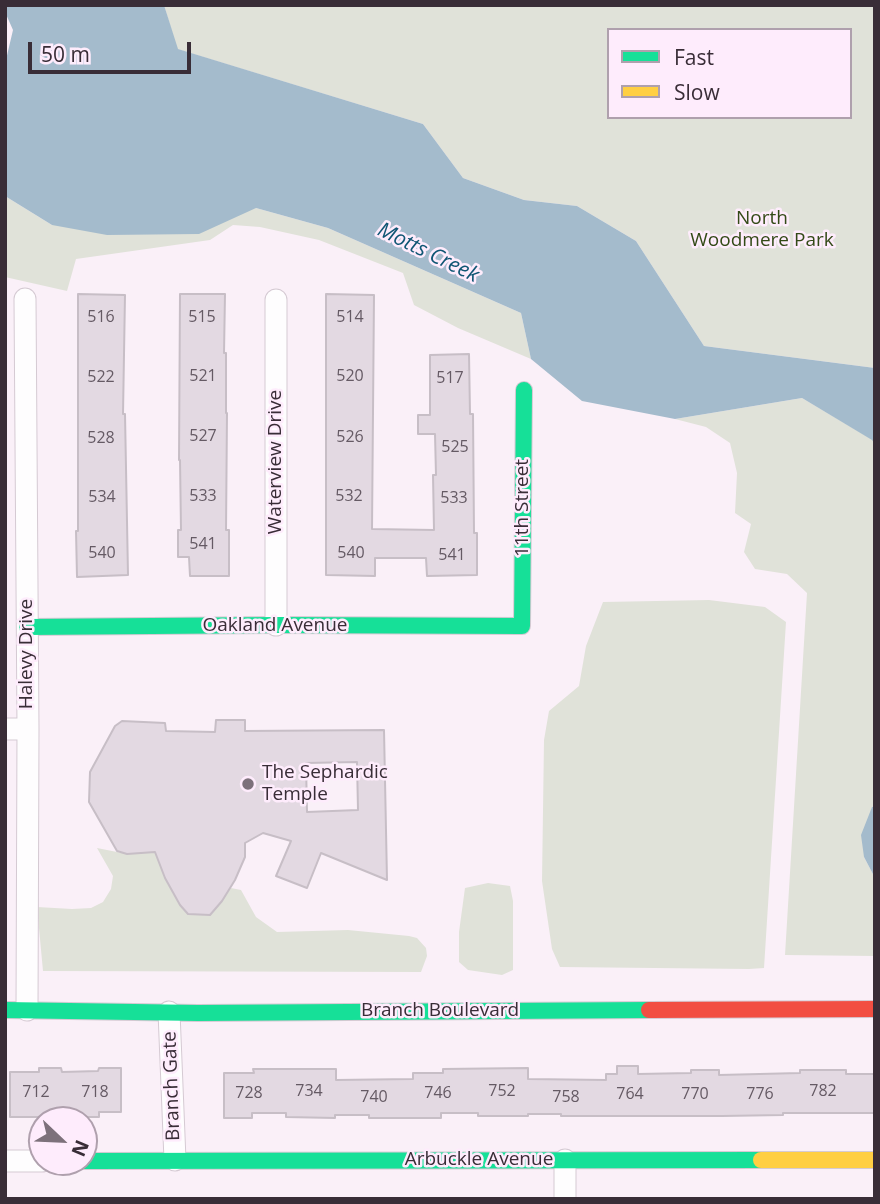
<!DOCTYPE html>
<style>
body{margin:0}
#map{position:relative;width:880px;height:1204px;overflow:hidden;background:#faf0f8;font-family:"Open Sans",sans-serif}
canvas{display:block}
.frame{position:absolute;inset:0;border:7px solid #392d37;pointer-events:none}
.legend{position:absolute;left:607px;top:28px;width:245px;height:91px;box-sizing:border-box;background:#feecfc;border:2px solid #afa0ad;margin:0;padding:9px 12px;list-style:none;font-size:21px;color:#392d37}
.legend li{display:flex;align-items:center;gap:14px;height:35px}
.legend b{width:35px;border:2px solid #afa0ad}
.north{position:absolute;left:28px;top:1106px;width:70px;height:70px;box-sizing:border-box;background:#feecfc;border:2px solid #afa0ad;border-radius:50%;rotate:113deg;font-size:19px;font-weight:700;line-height:28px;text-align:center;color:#392d37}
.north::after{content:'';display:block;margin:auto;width:24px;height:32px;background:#7d717b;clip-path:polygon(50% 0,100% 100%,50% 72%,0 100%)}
.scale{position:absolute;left:28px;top:42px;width:163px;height:32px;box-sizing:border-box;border:4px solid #392d37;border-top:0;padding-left:9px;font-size:21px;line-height:24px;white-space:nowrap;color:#392d37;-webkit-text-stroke:5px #feecfc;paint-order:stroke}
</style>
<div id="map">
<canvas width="880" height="1204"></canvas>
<div class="frame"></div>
<ul class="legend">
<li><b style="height:9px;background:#16e098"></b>Fast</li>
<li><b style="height:9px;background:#ffcf43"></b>Slow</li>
</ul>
<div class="north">N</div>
<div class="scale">50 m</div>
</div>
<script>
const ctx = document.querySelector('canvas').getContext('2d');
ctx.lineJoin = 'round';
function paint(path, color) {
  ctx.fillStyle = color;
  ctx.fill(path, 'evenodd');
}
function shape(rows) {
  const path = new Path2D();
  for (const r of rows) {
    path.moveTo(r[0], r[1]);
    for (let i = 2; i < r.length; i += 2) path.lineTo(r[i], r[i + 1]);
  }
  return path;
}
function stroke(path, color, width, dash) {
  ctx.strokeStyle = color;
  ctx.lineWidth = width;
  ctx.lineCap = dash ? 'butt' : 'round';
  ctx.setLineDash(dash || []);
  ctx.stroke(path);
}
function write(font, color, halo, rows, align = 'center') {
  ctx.font = font + ' "Open Sans",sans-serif';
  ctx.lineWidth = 5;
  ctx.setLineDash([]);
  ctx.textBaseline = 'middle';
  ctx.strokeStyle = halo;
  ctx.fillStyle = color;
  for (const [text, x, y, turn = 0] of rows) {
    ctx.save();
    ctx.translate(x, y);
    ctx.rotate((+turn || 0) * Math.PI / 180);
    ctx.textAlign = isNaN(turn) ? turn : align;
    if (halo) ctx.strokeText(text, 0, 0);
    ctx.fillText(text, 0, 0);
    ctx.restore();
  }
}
const green = shape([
 [164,5,875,5,875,368,704,346,636,241,577,206,524,200,463,178,423,124,177,49],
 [609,30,850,30,850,117,609,117],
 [5,196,52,225,256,208,328,228,521,313,531,359,458,328,414,305,403,273,319,240,260,227,233,225,210,240,76,259,67,291,5,277],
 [802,398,873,440,875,444,875,806,872,807,864,857,875,878,875,956,785,955,807,593,787,574,755,569,744,552,751,524,735,513,737,473,730,443,706,427,675,419],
 [709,600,765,607,786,622,764,968,749,969,560,967,552,949,542,881,544,740,549,711,579,686,586,646,603,602],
 [97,848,127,854,155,852,165,878,180,905,188,914,210,915,231,888,241,890,256,917,277,932,348,930,409,936,417,938,426,948,427,956,421,972,43,971,37,907,72,909,91,908,103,902,111,889,113,876],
 [488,883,510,886,513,901,513,970,502,975,468,970,459,962,459,932,465,888]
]);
const water = shape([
 [5,5,164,5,178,49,423,124,463,178,524,200,577,206,636,241,704,346,875,368,875,444,872,440,802,398,675,419,582,401,531,359,521,313,328,228,256,208,199,234,107,235,52,225,5,196,5,64,13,30,5,12],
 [875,806,875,878,864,857,861,835,872,807]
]);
const building = shape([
 [78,294,125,295,123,414,125,414,128,575,77,577,76,531,78,531,78,294],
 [180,294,225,294,224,353,226,353,226,413,227,413,226,530,229,530,229,576,190,576,189,557,178,557,178,530,181,530,180,460,179,460,180,294],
 [326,294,374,295,372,529,434,530,433,475,436,475,435,434,418,434,418,415,430,415,430,355,469,354,470,414,473,414,474,533,477,533,477,575,427,576,426,558,375,558,375,576,326,575,326,294],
 [216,720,245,720,245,731,384,730,387,880,321,853,307,888,276,876,291,841,263,833,245,843,245,857,235,880,222,901,210,915,188,914,180,905,165,878,155,852,127,854,117,851,89,802,90,772,115,726,122,721,165,723,166,731,215,732,216,720],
 [357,762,358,810,307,812,306,763,357,762],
 [617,1066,638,1066,638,1074,691,1073,691,1070,719,1070,719,1075,800,1073,800,1070,846,1070,846,1074,875,1074,875,1113,783,1113,783,1115,722,1116,561,1116,561,1114,528,1114,528,1116,478,1116,478,1113,441,1113,441,1118,369,1118,369,1115,335,1115,335,1118,286,1117,286,1113,252,1113,252,1118,224,1118,224,1073,254,1073,253,1069,336,1069,336,1080,413,1079,413,1073,443,1073,443,1069,528,1068,528,1079,606,1080,606,1074,617,1074,617,1066],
 [39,1068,61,1068,62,1072,98,1071,99,1068,121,1068,121,1112,99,1112,99,1117,10,1117,10,1072,39,1072,39,1068]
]);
const street = shape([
 [25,299,28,729,27,1010],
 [276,300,276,625],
 [5,729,28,729],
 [169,1012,175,1160],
 [565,1160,565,1199],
 [5,1161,42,1161]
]);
const fast = shape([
 [27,627,276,625,522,626,524,390],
 [5,1010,198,1013,649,1010],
 [84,1161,761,1160]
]);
const slow = shape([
 [761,1160,875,1160]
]);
const jam = shape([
 [649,1010,875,1009]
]);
const markers = [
 [248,784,7,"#7d717b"]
];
const numberNames = [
 ["516",101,317],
 ["515",202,317],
 ["514",350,317],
 ["521",203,376],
 ["520",350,376],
 ["522",101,377],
 ["517",450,378],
 ["527",203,436],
 ["526",350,437],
 ["528",101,438],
 ["525",455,447],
 ["533",203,496],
 ["532",349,496],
 ["534",102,497],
 ["533",454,498],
 ["541",203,544],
 ["540",102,553],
 ["540",351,553],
 ["541",452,555],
 ["734",309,1091],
 ["752",502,1091],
 ["782",823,1091],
 ["712",36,1092],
 ["718",95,1092],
 ["728",249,1093],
 ["746",438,1093],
 ["764",630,1094],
 ["770",695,1094],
 ["776",760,1094],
 ["740",374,1097],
 ["758",566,1097]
];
const parkNames = [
 ["North",762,219],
 ["Woodmere Park",762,241]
];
const streetNames = [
 ["Waterview Drive",276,462,-90],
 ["11th Street",523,508,-90],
 ["Oakland Avenue",275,626],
 ["Halevy Drive",27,654,-90],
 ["Branch Boulevard",440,1011],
 ["Branch Gate",172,1086,-92],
 ["Arbuckle Avenue",479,1160]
];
const poiNames = [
 ["The Sephardic",262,773],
 ["Temple",262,795]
];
const waterNames = [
 ["Motts Creek",428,253,26]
];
paint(green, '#e0e2d9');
paint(water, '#a4bbcc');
paint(building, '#e3d9e2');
stroke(building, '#c7bec6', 2);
stroke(street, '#d5cad3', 23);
stroke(fast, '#d5cad3', 18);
stroke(slow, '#d5cad3', 18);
stroke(jam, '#d5cad3', 18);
stroke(street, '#fefdfe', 21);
stroke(fast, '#16e098', 16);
stroke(slow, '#ffcf43', 16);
stroke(jam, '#f24e42', 16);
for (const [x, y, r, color] of markers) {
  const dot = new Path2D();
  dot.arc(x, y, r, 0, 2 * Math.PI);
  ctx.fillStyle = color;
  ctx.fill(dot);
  stroke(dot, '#feecfc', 2.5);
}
write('16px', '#655a64', null, numberNames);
write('19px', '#334a17', '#feecfc', parkNames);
write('19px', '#392d37', '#feecfc', streetNames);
write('19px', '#392d37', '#feecfc', poiNames, 'left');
write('italic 21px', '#105674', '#feecfc', waterNames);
</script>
